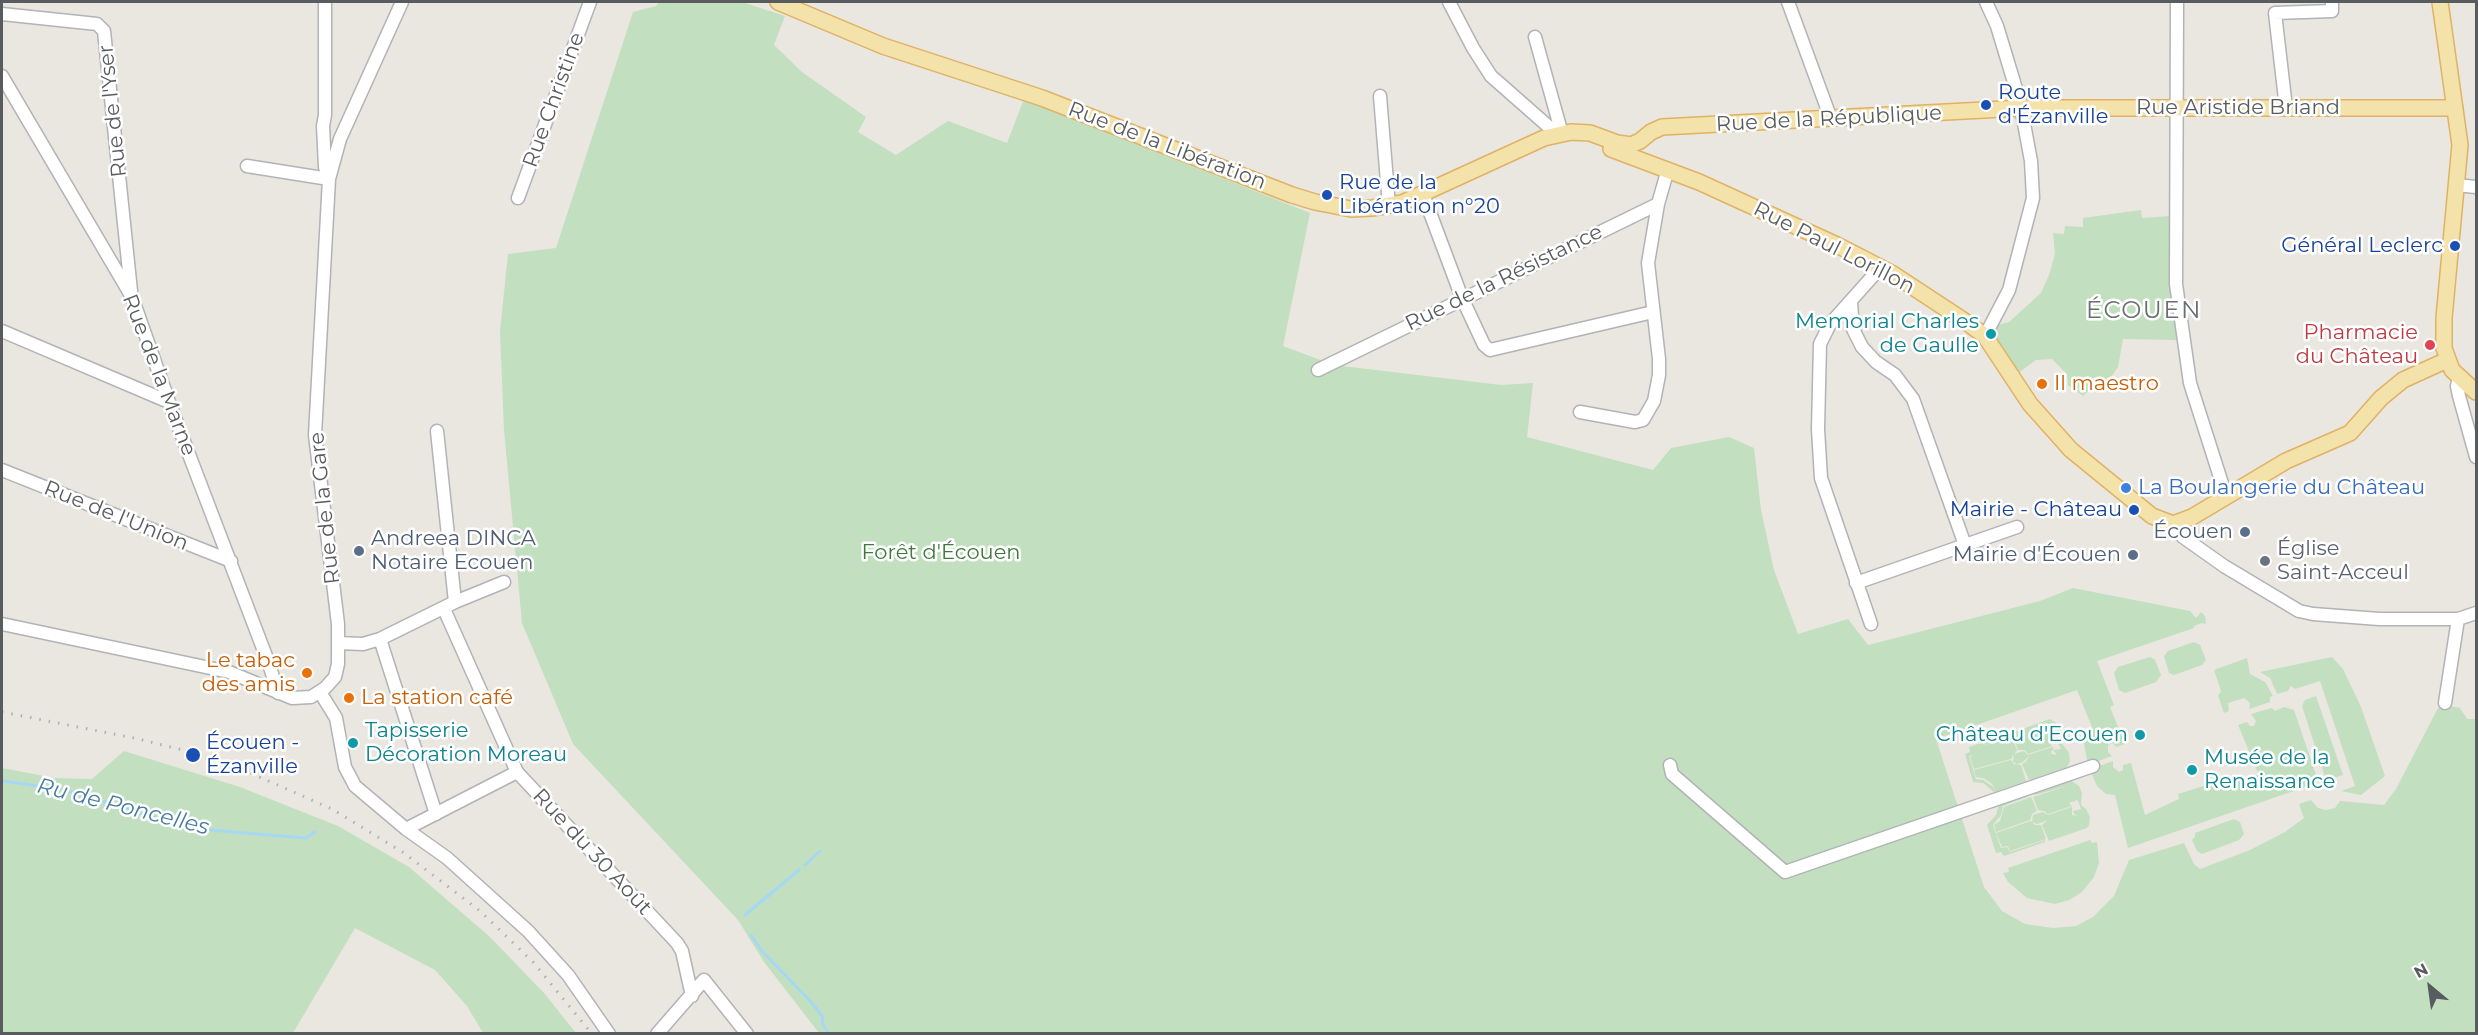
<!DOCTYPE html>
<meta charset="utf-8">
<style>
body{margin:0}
#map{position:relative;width:2478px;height:1035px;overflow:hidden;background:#eae7e0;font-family:Montserrat,sans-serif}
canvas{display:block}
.frame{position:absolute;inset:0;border:3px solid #595c5f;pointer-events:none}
.north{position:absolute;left:2400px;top:957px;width:60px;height:60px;-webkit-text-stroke:4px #fff;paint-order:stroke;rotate:331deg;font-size:16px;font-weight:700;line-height:24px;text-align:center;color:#595c5f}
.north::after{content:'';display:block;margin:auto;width:21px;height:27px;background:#595c5f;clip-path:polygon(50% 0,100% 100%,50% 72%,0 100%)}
</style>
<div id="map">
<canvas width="2478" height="1035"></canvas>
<div class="frame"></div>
<div class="north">N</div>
</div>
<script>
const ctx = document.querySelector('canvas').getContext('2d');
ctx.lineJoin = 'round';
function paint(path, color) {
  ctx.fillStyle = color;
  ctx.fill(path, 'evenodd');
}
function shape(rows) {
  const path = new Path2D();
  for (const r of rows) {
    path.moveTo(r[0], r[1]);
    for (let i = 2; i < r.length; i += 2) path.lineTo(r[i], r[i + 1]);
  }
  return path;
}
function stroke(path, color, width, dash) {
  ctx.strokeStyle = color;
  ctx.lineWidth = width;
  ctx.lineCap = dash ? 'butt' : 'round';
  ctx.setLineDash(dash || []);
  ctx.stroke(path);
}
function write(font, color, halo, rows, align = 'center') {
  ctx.font = font + ' Montserrat,sans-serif';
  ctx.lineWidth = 5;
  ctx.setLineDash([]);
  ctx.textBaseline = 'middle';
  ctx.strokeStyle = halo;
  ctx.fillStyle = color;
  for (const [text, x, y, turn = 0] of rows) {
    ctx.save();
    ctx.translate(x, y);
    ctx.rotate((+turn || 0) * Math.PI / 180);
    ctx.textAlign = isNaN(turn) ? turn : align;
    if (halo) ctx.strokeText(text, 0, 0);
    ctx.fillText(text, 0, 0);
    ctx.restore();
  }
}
const green = shape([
 [659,2,742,2,785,16,774,45,802,72,866,117,858,132,896,155,948,121,1007,143,1024,99,1310,213,1283,346,1334,365,1501,385,1533,383,1527,437,1653,470,1671,448,1729,437,1754,448,1761,510,1774,570,1798,634,1848,619,1868,645,2040,601,2073,588,2190,611,2196,618,2201,612,2205,616,2206,624,2202,623,2194,626,2194,628,2097,661,2114,705,2110,707,2125,744,2116,747,2113,743,2108,745,2108,752,2112,756,2093,763,2087,760,2084,743,2092,727,2077,690,1936,739,1984,887,2002,911,2025,924,2053,928,2076,926,2093,917,2114,896,2129,860,2184,843,2194,864,2200,869,2250,850,2285,832,2304,818,2299,804,2311,800,2318,808,2326,810,2335,808,2340,801,2384,805,2396,789,2438,708,2449,706,2460,708,2467,719,2476,719,2476,1033,819,1033,764,962,738,920,573,744,522,623,504,430,500,331,508,254,556,248,633,12,656,6],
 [2141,210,2142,218,2170,216,2169,258,2177,340,2123,339,2118,367,2111,377,2096,383,2083,396,2068,385,2067,374,2052,359,2036,360,2017,374,1992,344,1990,327,2009,322,2041,293,2049,275,2055,254,2053,233,2064,234,2065,226,2083,227,2083,218],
 [2194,642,2200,645,2206,660,2202,665,2174,675,2169,673,2164,656,2168,651],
 [2150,657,2155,660,2161,675,2156,682,2125,693,2119,690,2114,673,2118,667],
 [2332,657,2343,669,2361,707,2385,776,2361,795,2341,791,2355,786,2320,681,2295,689,2291,686,2288,691,2277,694,2270,678,2260,672],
 [2247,658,2250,674,2265,682,2273,696,2270,697,2270,702,2249,709,2250,703,2244,698,2228,703,2229,711,2224,713,2218,696,2221,691,2214,670],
 [2316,696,2343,775,2333,778,2325,777,2302,706,2305,700],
 [2284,707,2294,710,2317,778,2311,785,2128,848,2115,795,2106,794,2097,786,2091,772,2094,768,2113,761,2113,767,2119,772,2123,770,2123,765,2131,763,2145,815,2179,799,2178,794,2223,780,2224,784,2259,775,2238,725,2247,722,2250,726,2254,726,2256,721,2251,714,2272,708,2275,711],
 [2050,719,2059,725,2062,733,2060,741,2069,753,2070,761,2067,767,2029,780,2022,764,2026,762,2029,756,2023,762,2017,764,2013,762,2014,754,2024,751,2028,755,2052,747,2054,748,2051,752,2052,754,2057,755,2053,750,2061,749,2057,741,2059,736,2055,741,2049,743,2052,746,2028,754,2025,750,2018,750,2013,736,2019,734,2015,735,2014,732],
 [2010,733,2011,736,1976,748,2012,737,2017,750,2011,759,1974,769,1970,757,1973,755,1969,756,1976,779,1983,780,1995,788,1991,783,1983,778,1976,777,1974,770,2011,760,2014,764,2021,765,2026,781,1994,792,1983,783,1973,782,1965,754,1970,752,1969,747],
 [124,751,240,787,338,826,409,867,490,937,544,993,576,1033,483,1033,467,1006,435,970,355,928,293,1033,2,1033,2,768,55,778,92,779],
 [2070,780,2079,786,2082,793,2081,805,2086,809,2090,817,2089,825,2087,828,2049,841,2042,825,2048,820,2037,824,2032,822,2033,815,2043,812,2048,815,2072,807,2072,815,2077,816,2074,814,2073,811,2081,809,2079,803,2077,800,2069,803,2072,806,2048,814,2044,811,2038,810,2033,797,2071,785,2035,795,2033,793],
 [2028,794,2029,796,2003,806,2001,815,1993,825,2001,848,2007,847,2010,852,2045,840,2045,842,2004,856,2001,852,1996,853,1987,825,1996,815,1999,804],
 [2031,797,2037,811,2032,814,2030,820,1996,832,1994,825,2000,821,2004,807],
 [2234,819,2240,822,2244,834,2239,840,2202,854,2197,851,2192,840,2195,837,2195,833],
 [2031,821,2035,825,2041,825,2046,839,2010,851,2008,846,2002,847,1996,833],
 [2090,840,2092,843,2097,842,2099,863,2094,877,2082,892,2069,900,2055,904,2027,898,2008,882,2003,873,2009,872,2008,868]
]);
const stream = shape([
 [2,781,54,788,90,797,180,826,197,829,306,838,315,832],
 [805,865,820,851],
 [745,915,799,870],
 [751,935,761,950,812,1003,823,1017,822,1023,829,1034]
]);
const minor = shape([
 [325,2,325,115,323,126,325,167,329,179],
 [1449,2,1473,48,1491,76,1557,134],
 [1788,2,1831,119],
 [2177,2,2176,284,2190,383,2226,496],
 [2,14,97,24,104,31,131,291],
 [1535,37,1562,134],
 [2,76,132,297,169,402,269,664,278,693],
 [1380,96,1389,206],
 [2286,108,2275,13,2332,11,2332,2],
 [247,166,329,179],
 [2456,185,2476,187],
 [1423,194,1462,298,1484,345,1490,350,1653,312],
 [518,198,590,2],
 [1851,303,1853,329,1862,347,1876,362,1895,375,1913,399,1965,545],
 [2,331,169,402],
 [1985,336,2009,290,2033,198,2031,161,2020,102,1997,26,1986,2],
 [1318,370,1658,204,1668,169],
 [2459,378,2457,386,2459,396,2476,457],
 [1580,412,1635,422,1643,420,1654,401,1659,375,1659,359,1648,263,1658,204],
 [437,431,455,602],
 [2,470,231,561],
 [2173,524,2183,537,2224,566,2299,611,2313,614,2379,619,2458,619,2476,613],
 [1856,583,2017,527],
 [444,609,517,772,677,943,682,951,692,996],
 [2,624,229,672,292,698,311,697,325,688,335,677,338,664,338,624,315,435,329,179,340,139,402,2],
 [1871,624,1821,478,1818,429,1820,344,1830,324,1880,268],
 [380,639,436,814],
 [338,643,363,644,380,639,455,602,504,582],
 [320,692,336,718,345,767,355,786,406,829,447,858,528,931,568,975,609,1034],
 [2445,703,2458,619],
 [1670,765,1672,774,1785,872,2093,766],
 [406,829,517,772],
 [657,1034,704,980,747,1034]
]);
const major = shape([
 [778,2,883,46,1042,98,1292,195,1315,202,1351,209,1372,208,1402,203,1544,138,1571,132,1590,133,1617,143,1631,145,1640,141,1651,132,1662,127,2022,108,2455,108],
 [2440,2,2460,145,2444,318,2444,348,2452,370,2476,392],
 [1611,149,1699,182,1839,246,1893,274,1966,322,1985,336,2030,404,2071,450,2152,516,2173,524,2192,517,2286,461,2350,433,2381,398,2403,380,2447,360]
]);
const rail = shape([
 [2,712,134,738,187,751,239,768,332,809,404,853,480,911,533,962,592,1034]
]);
const markers = [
 [1986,105,6,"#1a4fb4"],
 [1327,195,6,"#1a4fb4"],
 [2455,246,6,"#1a4fb4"],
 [1991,334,6,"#0f9aa8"],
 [2430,345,6,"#e0444e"],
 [2042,384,6,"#e8710a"],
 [2126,488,6,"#3f7fe0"],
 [2134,510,6,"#1a4fb4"],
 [2245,532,6,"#5c6f8a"],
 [359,551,6,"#5c6f8a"],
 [2133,555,6,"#5c6f8a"],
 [2265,561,6,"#6b7280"],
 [307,673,6,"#e8710a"],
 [349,698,6,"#e8710a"],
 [2140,735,6,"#0f9aa8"],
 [353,743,6,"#0f9aa8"],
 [193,755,8,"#1a4fb4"],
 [2192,770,6,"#0f9aa8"]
];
const transitNames = [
 ["Route",1998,93],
 ["d'Ézanville",1998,117],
 ["Rue de la",1339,183],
 ["Libération n°20",1339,207],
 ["Général Leclerc",2443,246,"right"],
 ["Mairie - Château",2122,510,"right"],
 ["Écouen -",206,743],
 ["Ézanville",206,767]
];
const streetNames = [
 ["Rue Christine",554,100,-70],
 ["Rue Aristide Briand",2238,108],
 ["Rue de l'Yser",113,111,-96],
 ["Rue de la République",1829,119,-3],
 ["Rue de la Libération",1167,146,21],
 ["Rue Paul Lorillon",1834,248,27],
 ["Rue de la Résistance",1504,278,-26],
 ["Rue de la Marne",159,375,69],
 ["Rue de la Gare",325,508,-96],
 ["Rue de l'Union",116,516,22],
 ["Rue du 30 Août",592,852,47]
];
const cultureNames = [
 ["Memorial Charles",1979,322],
 ["de Gaulle",1979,346],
 ["Tapisserie",365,731,"left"],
 ["Décoration Moreau",365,755,"left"],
 ["Château d'Ecouen",2128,735],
 ["Musée de la",2204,758,"left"],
 ["Renaissance",2204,782,"left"]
];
const healthNames = [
 ["Pharmacie",2418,333],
 ["du Château",2418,357]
];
const foodNames = [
 ["Il maestro",2054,384],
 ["Le tabac",295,661,"right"],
 ["des amis",295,685,"right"],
 ["La station café",361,698]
];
const shopNames = [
 ["La Boulangerie du Château",2138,488]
];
const serviceNames = [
 ["Écouen",2233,532],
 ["Andreea DINCA",371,539,"left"],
 ["Notaire Ecouen",371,563,"left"],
 ["Mairie d'Écouen",2121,555]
];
const worshipNames = [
 ["Église",2277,549],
 ["Saint-Acceul",2277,573]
];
const parkNames = [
 ["Forêt d'Écouen",941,553]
];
const waterNames = [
 ["Ru de Poncelles",123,807,14]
];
const quarterNames = [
 ["ÉCOUEN",2144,311]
];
paint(green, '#c2dfbf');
stroke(stream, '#a6d8f3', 3);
stroke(minor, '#b1b3b6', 15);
stroke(major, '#dfb264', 18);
stroke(minor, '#fff', 12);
stroke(major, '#f4e2ab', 15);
stroke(rail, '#aeafaf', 3, [1.5, 8]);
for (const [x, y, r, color] of markers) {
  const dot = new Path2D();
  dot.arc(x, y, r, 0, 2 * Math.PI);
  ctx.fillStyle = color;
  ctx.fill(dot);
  stroke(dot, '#fff', 2);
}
write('21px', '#164399', '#fff', transitNames, 'left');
write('21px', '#595c5f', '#fff', streetNames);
write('21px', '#0d838f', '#fff', cultureNames, 'right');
write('21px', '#be3a42', '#fff', healthNames, 'right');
write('21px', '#c56008', '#fff', foodNames, 'left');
write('21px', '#366cbe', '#fff', shopNames, 'left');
write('21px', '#4e5e75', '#fff', serviceNames, 'right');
write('21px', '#5b616d', '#fff', worshipNames, 'left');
write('21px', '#3f7a3d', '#fff', parkNames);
write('italic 22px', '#487ba2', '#fff', waterNames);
ctx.letterSpacing = '1.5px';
write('24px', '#6a6e71', '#fff', quarterNames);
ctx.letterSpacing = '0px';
</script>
